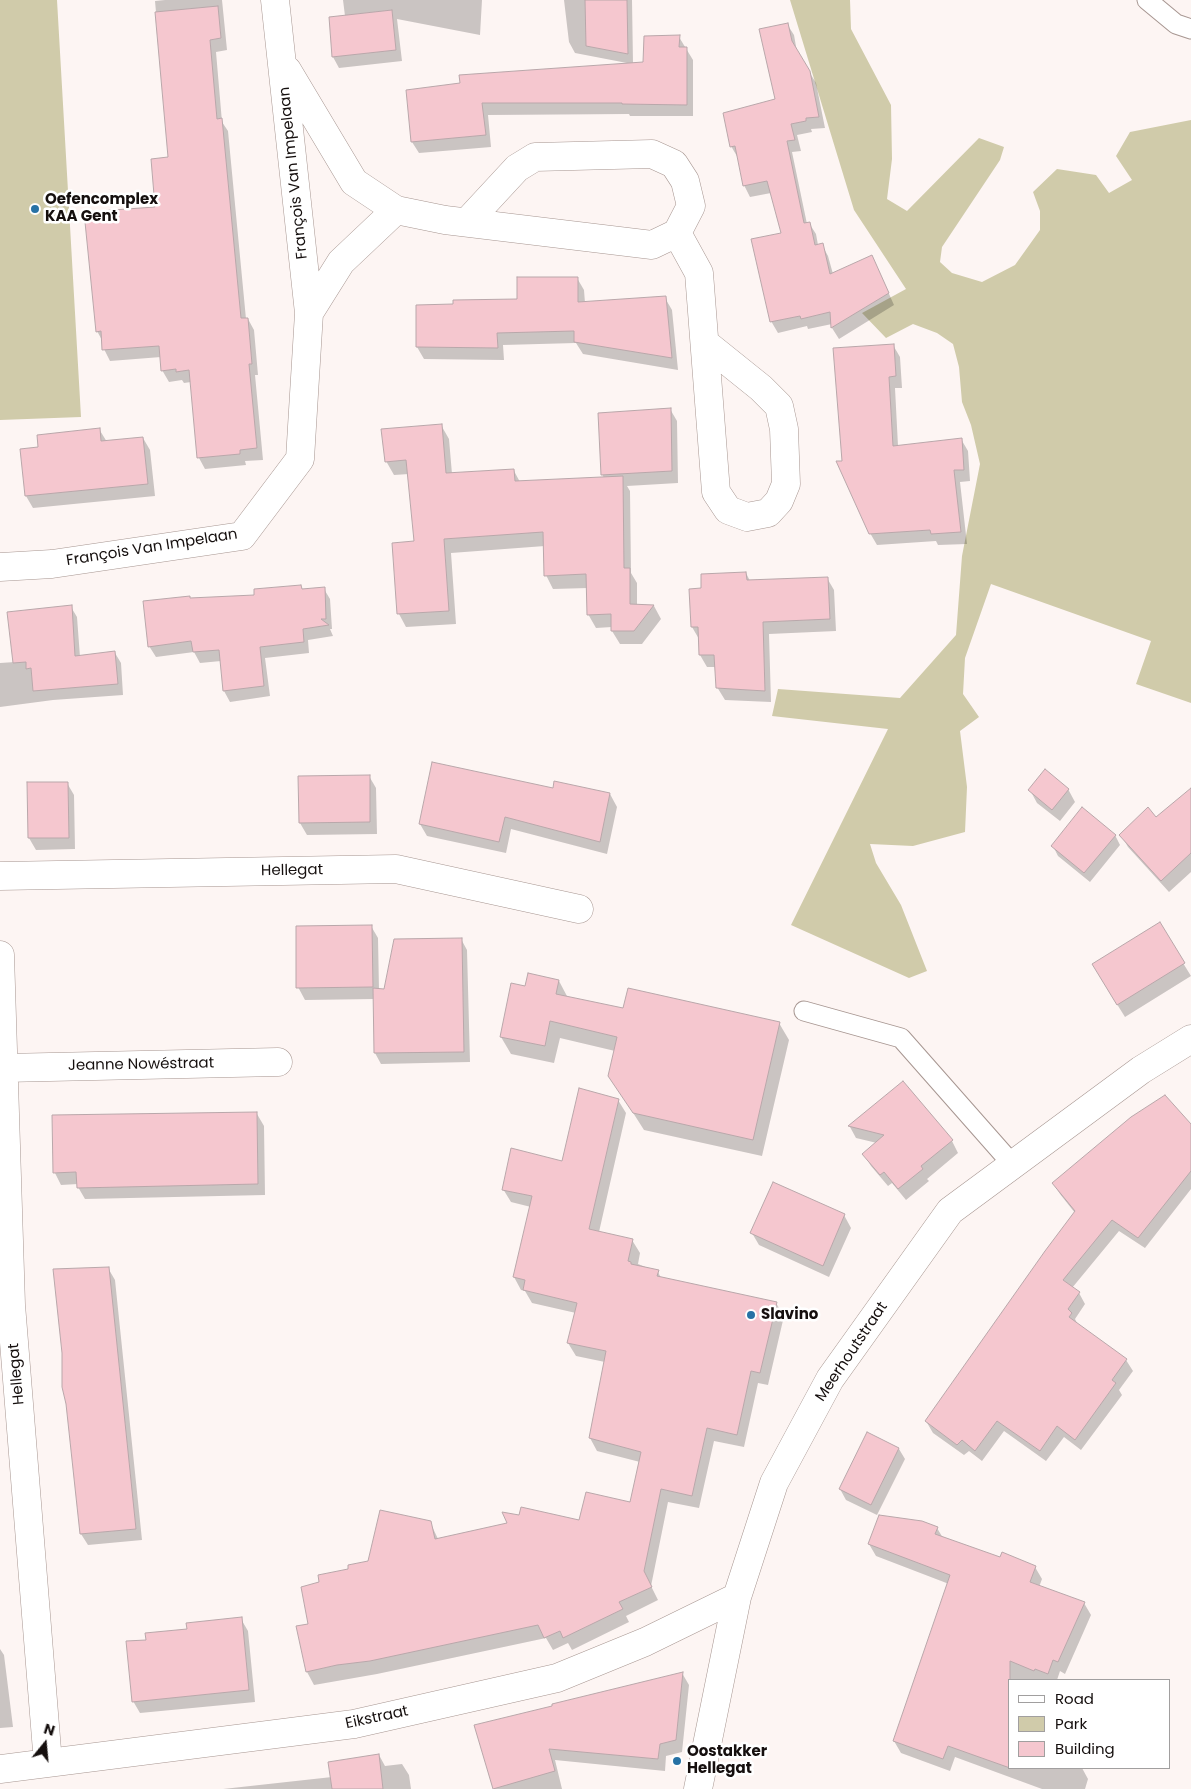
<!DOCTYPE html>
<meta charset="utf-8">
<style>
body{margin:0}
#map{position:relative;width:1191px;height:1789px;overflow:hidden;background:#fdf5f3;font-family:Poppins,sans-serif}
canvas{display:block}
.legend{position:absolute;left:1008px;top:1679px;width:162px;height:90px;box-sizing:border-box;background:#fff;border:1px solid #a19f9f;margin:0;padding:6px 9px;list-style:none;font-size:15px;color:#150f0e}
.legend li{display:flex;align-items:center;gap:10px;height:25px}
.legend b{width:25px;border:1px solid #a19f9f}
.north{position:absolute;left:20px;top:1719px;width:50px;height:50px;-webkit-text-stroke:4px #fff;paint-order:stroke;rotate:17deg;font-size:14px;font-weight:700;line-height:20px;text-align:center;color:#150f0e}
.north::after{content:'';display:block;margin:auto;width:18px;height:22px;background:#150f0e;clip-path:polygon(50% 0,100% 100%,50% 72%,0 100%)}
</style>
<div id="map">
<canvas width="1191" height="1789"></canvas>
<ul class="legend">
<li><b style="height:6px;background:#fff"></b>Road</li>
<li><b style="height:14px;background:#d0cbaa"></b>Park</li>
<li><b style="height:14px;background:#f5c7cf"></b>Building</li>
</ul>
<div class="north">N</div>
</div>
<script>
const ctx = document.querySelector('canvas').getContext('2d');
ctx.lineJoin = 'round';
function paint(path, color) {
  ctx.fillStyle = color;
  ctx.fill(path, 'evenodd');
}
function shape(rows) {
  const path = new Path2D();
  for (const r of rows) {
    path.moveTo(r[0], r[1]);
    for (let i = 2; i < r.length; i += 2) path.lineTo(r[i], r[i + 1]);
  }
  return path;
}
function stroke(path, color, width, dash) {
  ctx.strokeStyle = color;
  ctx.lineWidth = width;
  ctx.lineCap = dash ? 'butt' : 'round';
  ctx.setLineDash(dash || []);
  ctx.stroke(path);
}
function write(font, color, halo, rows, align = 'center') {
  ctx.font = font + ' Poppins,sans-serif';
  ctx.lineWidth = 5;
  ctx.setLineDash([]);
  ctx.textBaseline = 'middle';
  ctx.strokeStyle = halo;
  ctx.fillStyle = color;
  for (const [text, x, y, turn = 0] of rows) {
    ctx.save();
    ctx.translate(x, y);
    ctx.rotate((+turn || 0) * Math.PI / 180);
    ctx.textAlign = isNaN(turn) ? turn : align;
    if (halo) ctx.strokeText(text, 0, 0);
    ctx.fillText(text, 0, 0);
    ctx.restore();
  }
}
const green = shape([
 [0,0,57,0,81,417,0,420],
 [790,0,850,0,851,29,891,105,892,159,887,199,907,211,979,138,1004,147,1000,160,942,247,940,262,952,273,982,282,1015,265,1040,230,1040,211,1033,192,1057,169,1096,175,1109,193,1132,180,1116,156,1130,132,1191,120,1191,703,1136,684,1151,641,991,584,965,658,963,694,979,717,960,731,967,787,965,832,913,846,870,844,876,863,901,905,927,971,909,978,791,925,888,729,772,716,778,689,900,698,956,635,962,556,980,464,971,425,962,402,959,367,953,344,937,333,913,324,886,338,862,313,906,289,854,210]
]);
const shadow = shape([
 [165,0,222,0,227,50,216,52,222,122,228,131,246,319,248,319,254,330,258,375,255,375,263,460,245,461,246,465,205,469,199,458,191,382,184,383,182,380,169,382,162,370,161,357,110,361,104,349,103,342,97,331,156,208,169,158,155,1],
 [343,0,482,0,480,35,397,19,402,61,339,68,333,57,330,18,345,16],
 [564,0,632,0,633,64,644,63,679,37,693,60,693,116,630,116,629,114,488,115,491,147,419,153,412,142,407,91,627,63,575,53,569,42],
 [787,24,794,35,797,52,816,83,825,128,811,129,812,132,797,135,801,151,792,152,807,224,809,223,816,234,818,245,822,245,828,256,833,274,872,256,894,305,839,339,832,328,832,324,808,329,807,326,778,333,771,321,783,234,771,193,750,197,744,185,738,158,731,146,777,100],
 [577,278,584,290,585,303,665,298,672,310,678,370,583,354,576,343,503,345,504,360,424,359,417,347],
 [893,345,900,357,902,388,895,388,898,446,961,439,968,451,970,481,960,482,967,544,938,545,936,541,877,545,870,533,844,462],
 [670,409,677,421,678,483,627,486,630,491,631,573,637,583,637,606,654,606,661,619,642,644,620,644,612,631,612,627,596,628,588,614,588,588,553,589,546,575,545,546,451,553,456,624,406,627,399,614,415,542,409,474,394,475,386,461,441,425,449,439,452,474,514,471,520,482,604,478,602,474],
 [99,429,107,442,143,438,150,450,155,496,33,508,26,496,40,448],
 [746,573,750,581,827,578,834,590,836,631,769,634,771,702,725,700,717,687,716,667,707,667,700,655,699,639,692,627,703,590],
 [324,589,330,599,332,629,330,629,333,636,308,640,309,653,265,658,270,696,230,702,224,691,221,661,200,663,194,652,156,657,149,646,190,600,256,596],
 [71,607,77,617,80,657,115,653,121,663,123,695,53,700,0,707,0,663,15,662],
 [369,776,376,788,377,834,307,835,300,823,300,777],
 [67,783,74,795,75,849,36,850,29,838],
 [1068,789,1075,802,1060,821,1037,803,1030,790],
 [1191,790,1191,872,1169,892,1128,847,1121,835,1156,819],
 [610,794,617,807,607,854,511,829,506,853,427,836,420,824],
 [1115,835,1120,845,1090,882,1058,856,1053,846],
 [1159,924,1191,976,1125,1017,1100,977],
 [371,926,378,938,379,990,385,991,461,939,467,950,470,1062,381,1064,375,1053,374,999,305,1000,298,987],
 [559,981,568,998,624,1010,779,1023,789,1040,762,1156,644,1130,609,1075,615,1051,560,1038,554,1063,511,1054,501,1037,526,987],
 [903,1083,952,1141,958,1153,927,1179,929,1181,906,1200,892,1183,888,1186,871,1166,864,1154,877,1143,856,1138,850,1127],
 [618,1100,626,1113,599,1232,632,1240,640,1253,638,1264,658,1272,661,1278,776,1303,784,1316,768,1385,758,1383,744,1447,714,1441,699,1508,668,1502,651,1586,658,1600,626,1616,629,1622,572,1650,568,1643,553,1650,546,1638,377,1674,314,1685,307,1672,297,1627,310,1625,321,1582,369,1562,430,1522,438,1539,580,1522,631,1503,640,1462,597,1451,590,1438,605,1362,576,1356,568,1343,576,1313,532,1303,525,1291,521,1290,514,1277,531,1207,511,1202,503,1189,563,1163],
 [257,1114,264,1126,265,1195,85,1199,78,1187,78,1184,61,1185,55,1173],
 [1191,1126,1191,1189,1145,1248,1119,1231,1072,1288,1079,1293,1085,1304,1075,1319,1078,1325,1126,1360,1133,1371,1119,1390,1122,1395,1081,1450,1064,1437,1046,1461,1004,1431,982,1461,969,1451,964,1455,933,1433,926,1421,1075,1213,1060,1194,1053,1183],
 [844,1215,851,1228,829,1277,759,1245,752,1233],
 [108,1268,115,1280,142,1540,88,1545,81,1534],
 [899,1449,905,1459,877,1515,846,1500,840,1489],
 [937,1528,943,1538,1001,1558,1035,1567,1042,1579,1039,1587,1084,1603,1091,1615,1065,1674,1060,1671,1057,1680,1010,1680,1010,1768,1082,1768,1088,1779,1085,1789,1042,1789,955,1757,950,1771,901,1753,894,1741,949,1584,876,1556,869,1544],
 [241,1619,248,1631,255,1702,140,1713,133,1701,147,1641],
 [0,1649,4,1655,13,1727,0,1728],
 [682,1673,689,1685,682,1752,666,1756,665,1771,555,1760,562,1789,494,1789,476,1726],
 [379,1755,385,1766,402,1764,409,1775,411,1789,223,1789,332,1777]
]);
const building = shape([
 [585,0,627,0,628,54,586,46,585,0],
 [218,6,221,38,210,40,217,119,222,118,241,318,248,318,252,364,249,364,257,448,240,450,240,454,197,458,189,370,176,372,176,369,161,371,159,346,102,350,101,331,96,332,84,212,155,207,151,159,168,157,155,12,218,6],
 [392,10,396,50,332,57,329,17,392,10],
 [788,23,792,41,810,71,819,117,806,118,806,121,791,124,795,140,787,141,804,223,810,222,815,245,823,243,830,274,872,255,889,293,831,328,830,312,801,319,800,316,770,322,751,239,781,233,767,181,743,186,735,146,730,147,723,113,775,99,759,29,788,23],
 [680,35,679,47,687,47,687,105,622,104,622,103,482,103,486,135,411,142,406,90,460,83,459,75,643,62,644,36,680,35],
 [517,277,578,277,578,302,666,296,672,358,574,342,574,331,497,333,498,348,416,347,416,305,453,304,453,300,517,299,517,277],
 [894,344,896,376,889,377,893,446,962,438,964,470,954,470,961,532,931,534,930,530,869,534,836,461,842,461,833,348,894,344],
 [671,408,672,471,601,475,598,413,671,408],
 [442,424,446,473,514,469,515,481,623,476,624,568,630,568,630,604,654,605,634,631,611,631,611,614,587,615,586,574,544,576,543,532,444,539,449,611,397,614,392,543,414,541,406,460,385,462,381,429,442,424],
 [100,428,101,441,143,437,148,484,25,496,20,449,38,447,37,435,100,428],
 [746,572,747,580,828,577,830,619,763,622,765,691,716,688,714,655,699,655,698,627,691,627,689,589,701,588,701,574,746,572],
 [301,585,302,589,325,587,326,619,321,619,329,625,303,629,304,642,260,647,264,686,223,691,219,650,193,652,191,641,148,647,143,601,190,596,190,598,254,595,254,589,301,585],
 [72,605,75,656,115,651,118,684,33,691,31,668,26,669,26,662,13,663,7,612,72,605],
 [432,762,553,788,554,781,610,793,600,842,505,817,499,842,419,824,432,762],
 [1045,769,1069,789,1052,810,1028,790,1045,769],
 [370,775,370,822,299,823,298,776,370,775],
 [27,782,68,782,69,838,28,838,27,782],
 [1191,788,1191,853,1161,881,1119,835,1148,807,1156,817,1191,788],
 [1082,807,1116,835,1084,873,1051,846,1082,807],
 [1160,922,1185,963,1117,1005,1092,964,1160,922],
 [372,925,373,987,296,988,296,926,372,925],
 [462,938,464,1052,374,1053,373,988,384,989,394,939,462,938],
 [528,973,559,980,556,994,623,1008,628,988,780,1022,753,1140,633,1113,608,1076,617,1037,550,1021,545,1046,500,1037,511,983,525,986,528,973],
 [903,1081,953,1140,921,1166,923,1169,898,1189,884,1172,880,1175,862,1154,884,1135,848,1126,903,1081],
 [579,1088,619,1099,589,1229,633,1239,628,1261,631,1262,631,1264,659,1270,657,1276,777,1302,760,1373,751,1371,737,1435,707,1428,692,1496,661,1489,644,1571,652,1587,619,1602,623,1609,563,1638,560,1631,544,1638,538,1625,370,1661,337,1665,306,1672,296,1626,308,1624,301,1587,319,1582,318,1575,348,1569,348,1565,368,1561,380,1510,431,1521,435,1539,507,1523,502,1512,519,1515,521,1507,579,1520,586,1492,630,1502,641,1452,589,1438,606,1351,567,1343,577,1303,523,1290,525,1280,513,1277,532,1196,502,1190,511,1148,562,1161,579,1088],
 [1165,1095,1191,1124,1191,1171,1138,1238,1112,1220,1063,1280,1080,1292,1068,1309,1072,1313,1069,1317,1127,1359,1112,1380,1116,1383,1075,1440,1057,1426,1040,1451,997,1421,975,1451,962,1440,957,1445,925,1421,1045,1251,1075,1211,1052,1183,1131,1117,1165,1095],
 [257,1112,258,1184,77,1188,76,1172,53,1173,52,1115,257,1112],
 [773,1182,845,1214,823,1266,750,1233,773,1182],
 [109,1267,136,1529,80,1534,66,1404,62,1387,62,1353,53,1269,109,1267],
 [867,1432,899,1448,871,1505,839,1489,867,1432],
 [879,1515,922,1521,938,1527,935,1534,1000,1557,1002,1552,1036,1566,1030,1582,1085,1602,1058,1662,1053,1660,1048,1674,1035,1669,1034,1671,1010,1661,1010,1768,948,1746,943,1759,893,1741,950,1575,868,1544,879,1515],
 [242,1617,249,1690,132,1702,126,1641,146,1640,145,1633,187,1629,186,1623,242,1617],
 [683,1672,676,1740,660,1744,658,1759,549,1749,555,1771,493,1789,474,1725,552,1706,552,1704,683,1672],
 [379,1754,383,1789,332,1789,328,1762,379,1754]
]);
const service = shape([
 [1147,0,1176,24,1191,29],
 [804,1011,901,1038,1013,1165]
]);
const minor = shape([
 [287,70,354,182,396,210,445,220,652,245,677,233,691,206,685,181,674,164,652,154,535,157,517,168,467,222],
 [677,233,699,273,716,492,728,510,747,517,768,513,779,501,786,484,784,429,779,406,761,388,705,343],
 [309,313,341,262,396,210],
 [0,567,52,564,242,536,300,459,309,313,275,0],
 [0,876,396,869,579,909],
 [0,955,11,1305,48,1763],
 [4,1068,278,1062],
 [0,1769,354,1724,557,1678,645,1642,737,1597],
 [698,1789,737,1597,774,1483,830,1379,950,1211,1141,1070,1191,1039]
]);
const markers = [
 [35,209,5,"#2772a5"],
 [751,1315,5,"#2772a5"],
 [677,1761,5,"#2772a5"]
];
const streetNames = [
 ["François Van Impelaan",294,173,-96],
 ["François Van Impelaan",152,548,-9],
 ["Hellegat",292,871,-1],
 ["Jeanne Nowéstraat",141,1065,-1],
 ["Meerhoutstraat",852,1352,-56],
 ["Hellegat",17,1374,-95],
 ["Eikstraat",377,1718,-12]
];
const poiNames = [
 ["Oefencomplex",45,200],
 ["KAA Gent",45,217],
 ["Slavino",761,1315],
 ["Oostakker",687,1752],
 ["Hellegat",687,1769]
];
paint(green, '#d0cbaa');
paint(shadow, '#0003');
paint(building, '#f5c7cf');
stroke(building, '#b9a7aa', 1);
stroke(service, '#a79691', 21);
stroke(minor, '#a79691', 29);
stroke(service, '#fff', 19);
stroke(minor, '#fff', 28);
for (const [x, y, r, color] of markers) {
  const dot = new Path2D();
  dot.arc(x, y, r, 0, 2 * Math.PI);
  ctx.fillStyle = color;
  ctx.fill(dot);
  stroke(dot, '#fff', 2);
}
write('15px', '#150f0e', '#fff', streetNames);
write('bold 15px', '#150f0e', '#fff', poiNames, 'left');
</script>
